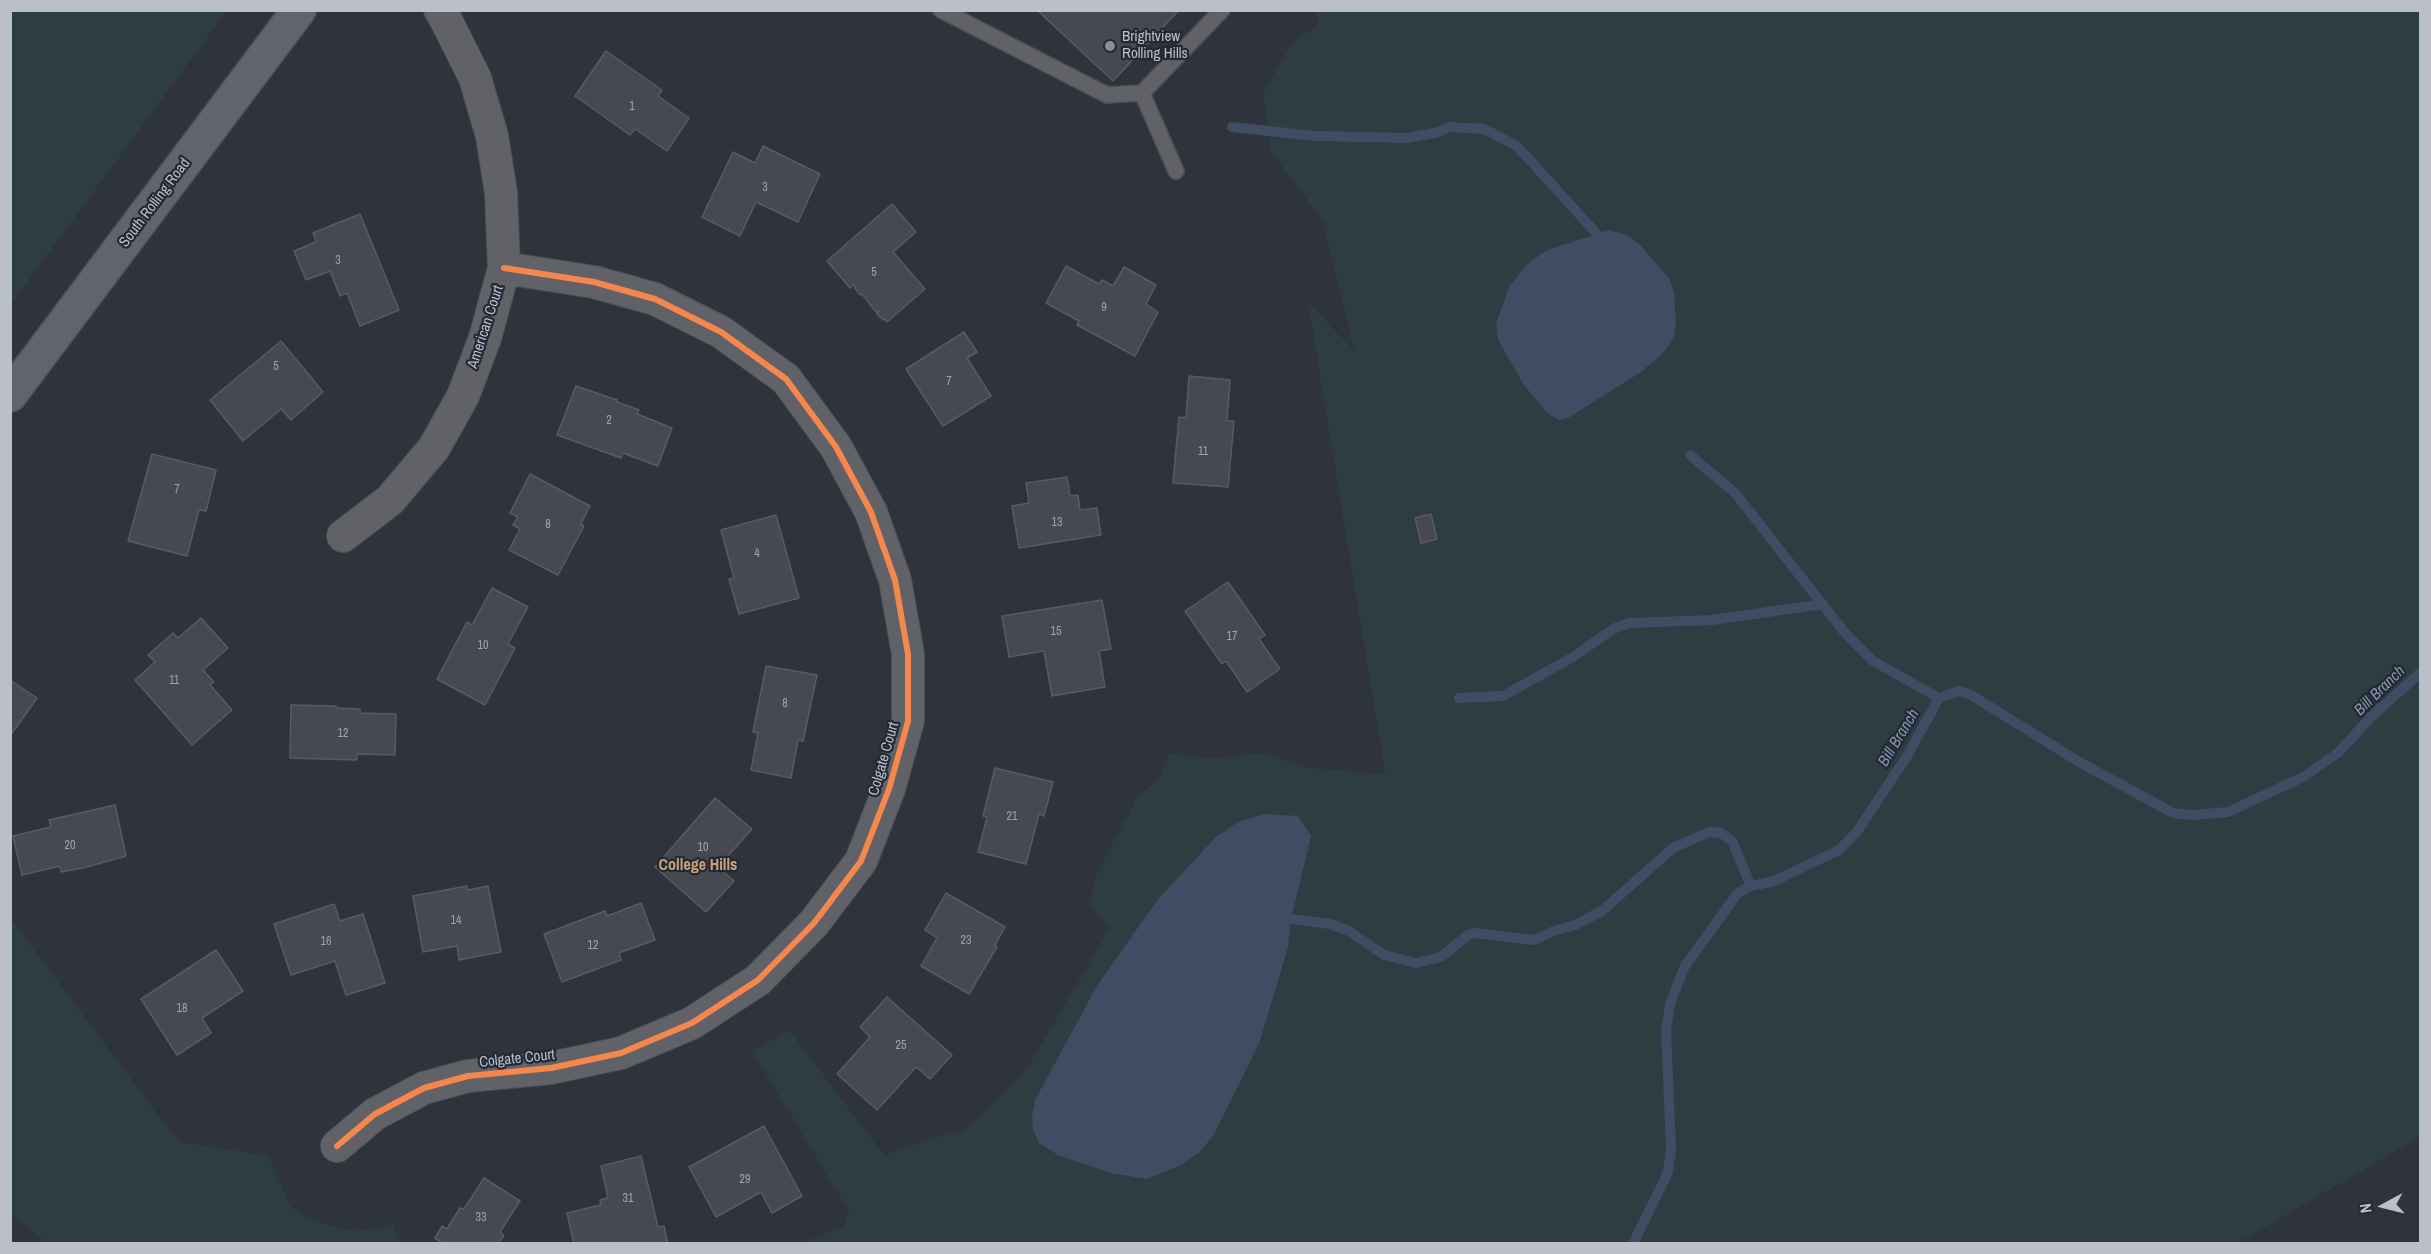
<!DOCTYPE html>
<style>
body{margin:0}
#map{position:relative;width:2431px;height:1254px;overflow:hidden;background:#2f333b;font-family:"Archivo Narrow",sans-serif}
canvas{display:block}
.frame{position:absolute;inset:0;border:12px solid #bbbfca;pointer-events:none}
.north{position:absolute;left:2353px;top:1176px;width:60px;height:60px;-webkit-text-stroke:4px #232935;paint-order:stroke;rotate:263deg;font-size:16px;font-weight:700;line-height:24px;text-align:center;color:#bbbfca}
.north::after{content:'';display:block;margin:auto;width:21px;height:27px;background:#bbbfca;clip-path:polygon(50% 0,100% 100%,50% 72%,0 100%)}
</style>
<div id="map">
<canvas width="2431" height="1254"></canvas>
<div class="frame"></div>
<div class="north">N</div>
</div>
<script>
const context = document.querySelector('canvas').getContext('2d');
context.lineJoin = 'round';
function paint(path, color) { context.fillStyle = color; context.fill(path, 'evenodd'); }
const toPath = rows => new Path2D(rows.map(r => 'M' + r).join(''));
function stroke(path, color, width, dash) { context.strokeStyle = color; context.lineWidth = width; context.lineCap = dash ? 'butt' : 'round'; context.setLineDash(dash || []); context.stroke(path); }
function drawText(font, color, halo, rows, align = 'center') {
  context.font = font + ' "Archivo Narrow",sans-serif'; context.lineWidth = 4.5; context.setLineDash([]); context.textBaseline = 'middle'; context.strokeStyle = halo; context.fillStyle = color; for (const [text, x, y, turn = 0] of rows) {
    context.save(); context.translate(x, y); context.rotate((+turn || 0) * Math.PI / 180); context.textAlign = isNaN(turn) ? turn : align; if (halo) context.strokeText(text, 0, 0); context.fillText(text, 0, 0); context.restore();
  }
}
const green = toPath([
 [10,11,227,11,11,304,10,304],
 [1317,11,2420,11,2420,1137,2238,1243,801,1243,842,1227,849,1212,752,1051,789,1030,885,1156,891,1152,948,1134,960,1135,1026,1070,1109,929,1109,926,1090,907,1094,878,1138,796,1159,779,1168,754,1213,758,1265,753,1302,767,1380,774,1385,772,1308,303,1354,350,1323,221,1271,152,1263,94,1293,41,1317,27],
 [1609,230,1627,235,1641,246,1669,278,1674,292,1676,325,1547,413,1524,385,1498,340,1527,264,1547,250],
 [10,917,167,1127,182,1142,269,1156,290,1206,317,1222,355,1231,393,1226,400,1243,46,1243,11,1213]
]);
const water = toPath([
 [1609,230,1627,235,1641,246,1669,278,1674,292,1676,325,1674,337,1665,351,1641,372,1568,418,1559,420,1547,413,1524,385,1498,340,1496,324,1509,287,1527,264,1547,250],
 [1264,814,1298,816,1311,836,1291,919,1288,947,1260,1041,1214,1134,1200,1152,1181,1165,1147,1179,1111,1173,1058,1155,1039,1143,1033,1130,1032,1116,1035,1100,1098,984,1159,898,1216,837,1238,822]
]);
const stream = toPath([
 [1232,127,1314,136,1407,138,1439,132,1449,127,1484,129,1517,146,1596,233],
 [1690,455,1735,493,1845,633,1873,661,1939,698],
 [1459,698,1503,696,1573,657,1613,629,1629,623,1712,620,1823,604],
 [1291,919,1330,924,1349,931,1384,955,1416,963,1441,957,1468,935,1475,933,1534,940,1554,931,1575,925,1602,911,1673,848,1709,832,1721,833,1732,841,1751,886],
 [1633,1244,1668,1172,1671,1150,1666,1029,1671,1001,1685,966,1738,893,1751,886,1774,881,1839,850,1856,833,1907,756,1939,698,1959,691,1971,695,2081,763,2173,813,2193,815,2228,812,2303,777,2338,753,2371,717,2420,673]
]);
const building = toPath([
 [1037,10,1179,10,1113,81,1037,10],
 [606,51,662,90,658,96,689,118,667,151,635,129,630,135,575,96,606,51],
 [763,146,820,174,798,222,756,202,740,236,702,217,733,152,755,163,763,146],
 [892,204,916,232,893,252,925,289,887,322,885,319,883,320,877,314,879,311,876,312,862,294,860,295,855,288,854,284,850,288,827,261,892,204],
 [360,214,399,310,360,326,347,293,340,296,330,271,306,280,294,251,316,242,313,233,360,214],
 [1066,266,1099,284,1102,280,1113,286,1124,267,1156,285,1146,304,1158,312,1135,356,1077,325,1079,321,1046,303,1066,266],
 [964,332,977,352,967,358,991,396,943,426,906,369,964,332],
 [281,341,323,392,291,420,281,409,243,441,210,400,281,341],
 [1189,376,1230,380,1227,421,1234,421,1228,487,1173,483,1179,417,1186,418,1189,376],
 [576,386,617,400,617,402,639,410,637,414,672,428,658,466,623,453,621,458,557,435,576,386],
 [152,454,216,470,206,511,199,510,187,556,128,541,152,454],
 [530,474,590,506,581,524,584,526,558,575,509,550,520,529,513,525,518,517,510,513,530,474],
 [1067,477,1070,496,1078,495,1080,510,1097,508,1101,535,1019,548,1012,506,1029,503,1026,483,1067,477],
 [1431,514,1437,539,1421,543,1415,518,1431,514],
 [776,515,799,598,739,614,729,579,734,578,721,530,776,515],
 [1228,582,1265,635,1259,639,1280,669,1247,692,1226,661,1222,664,1185,611,1228,582],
 [492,588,528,607,508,644,515,648,485,705,437,679,467,622,472,625,492,588],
 [1102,600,1111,649,1099,651,1105,687,1052,696,1044,651,1009,657,1002,616,1102,600],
 [201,618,228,648,203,670,214,682,210,685,232,710,192,745,135,680,155,662,148,655,173,633,178,638,201,618],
 [766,666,817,675,803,741,798,740,791,778,751,770,758,733,753,732,766,666],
 [10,680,37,698,10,736,10,680],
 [291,705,336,706,336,708,360,709,360,713,396,714,395,755,357,754,357,760,290,758,291,705],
 [995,768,1053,782,1044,816,1039,814,1026,864,978,852,987,817,983,816,995,768],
 [715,798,752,829,718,867,734,881,706,912,655,867,715,798],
 [115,805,126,856,83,868,61,872,60,866,22,875,13,836,51,827,49,820,115,805],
 [467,886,468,890,488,886,501,952,459,960,457,946,423,952,413,896,467,886],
 [946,893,1005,927,995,945,997,947,969,994,921,966,937,938,925,930,946,893],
 [641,903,655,940,619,953,621,960,562,982,544,934,605,911,607,916,641,903],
 [334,904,340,921,363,914,385,983,346,995,335,961,291,975,274,924,334,904],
 [216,950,243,991,202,1018,211,1033,177,1055,141,999,216,950],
 [887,997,952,1055,930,1079,916,1067,877,1110,837,1074,870,1037,860,1027,887,997],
 [764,1126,802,1196,772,1213,761,1192,716,1217,689,1167,764,1126],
 [641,1156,658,1227,664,1226,668,1244,574,1244,567,1213,601,1205,600,1200,608,1198,601,1166,641,1156],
 [484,1178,520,1201,500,1232,504,1235,498,1244,438,1244,440,1241,435,1238,442,1226,447,1229,460,1208,464,1209,484,1178]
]);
const service = toPath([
 [941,10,1107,95,1142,93,1222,10],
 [1142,93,1176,171]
]);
const minor = toPath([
 [343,536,390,500,434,448,463,396,485,338,504,268,501,193,492,136,475,78,445,18,440,10],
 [337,1146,375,1114,424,1088,468,1076,551,1068,621,1053,692,1023,758,980,814,923,861,861,889,789,908,721,908,654,895,580,871,512,836,447,786,379,721,332,655,299,594,282,504,268]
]);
const primary = toPath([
 [10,395,299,10]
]);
const cycleway = toPath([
 [337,1146,375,1114,424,1088,468,1076,551,1068,621,1053,692,1023,758,980,814,923,861,861,889,789,908,721,908,654,895,580,871,512,836,447,786,379,721,332,655,299,594,282,504,268]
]);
const markers = [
 [1110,46,6,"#8a8e98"]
];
const numberNames = [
 ["1",632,107],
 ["3",765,188],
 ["3",338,261],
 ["5",874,273],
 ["9",1104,308],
 ["5",276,367],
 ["7",949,382],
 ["2",609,421],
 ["11",1203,452],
 ["7",177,490],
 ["13",1057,523],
 ["8",548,525],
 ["4",757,554],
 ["15",1056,632],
 ["17",1232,637],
 ["10",483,646],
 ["11",174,681],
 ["8",785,704],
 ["12",343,734],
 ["21",1012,817],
 ["20",70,846],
 ["10",703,848],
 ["14",456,921],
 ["23",966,941],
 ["16",326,942],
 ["12",593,946],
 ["18",182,1009],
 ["25",901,1046],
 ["29",745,1180],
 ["31",628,1199],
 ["33",481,1218]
];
const poiNames = [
 ["Brightview",1122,37],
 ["Rolling Hills",1122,54]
];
const streetNames = [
 ["South Rolling Road",155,203,-53],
 ["American Court",486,327,-72],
 ["Colgate Court",884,759,-74],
 ["Colgate Court",517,1059,-6]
];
const waterNames = [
 ["Bill Branch",2380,691,-44],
 ["Bill Branch",1899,738,-59]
];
const neighbourhoodNames = [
 ["College Hills",698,866]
];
paint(green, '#2d3d41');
paint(water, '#404c63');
stroke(stream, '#404c63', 10);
paint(building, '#464950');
stroke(building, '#585b62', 1.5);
stroke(service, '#4b4e53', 18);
stroke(minor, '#4b4e53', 34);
stroke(primary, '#4d5057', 36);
stroke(service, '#606268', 15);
stroke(minor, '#606268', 32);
stroke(primary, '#61646b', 33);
stroke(cycleway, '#f5874c', 6);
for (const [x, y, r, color] of markers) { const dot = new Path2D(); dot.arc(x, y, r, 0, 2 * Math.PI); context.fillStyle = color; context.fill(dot); stroke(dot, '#232935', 2); }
drawText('12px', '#9ea2ac', null, numberNames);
drawText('15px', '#bbbfca', '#232935', poiNames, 'left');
drawText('15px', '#bbbfca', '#232935', streetNames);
drawText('italic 16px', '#8694ae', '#232935', waterNames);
drawText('bold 16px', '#cba275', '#232935', neighbourhoodNames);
</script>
